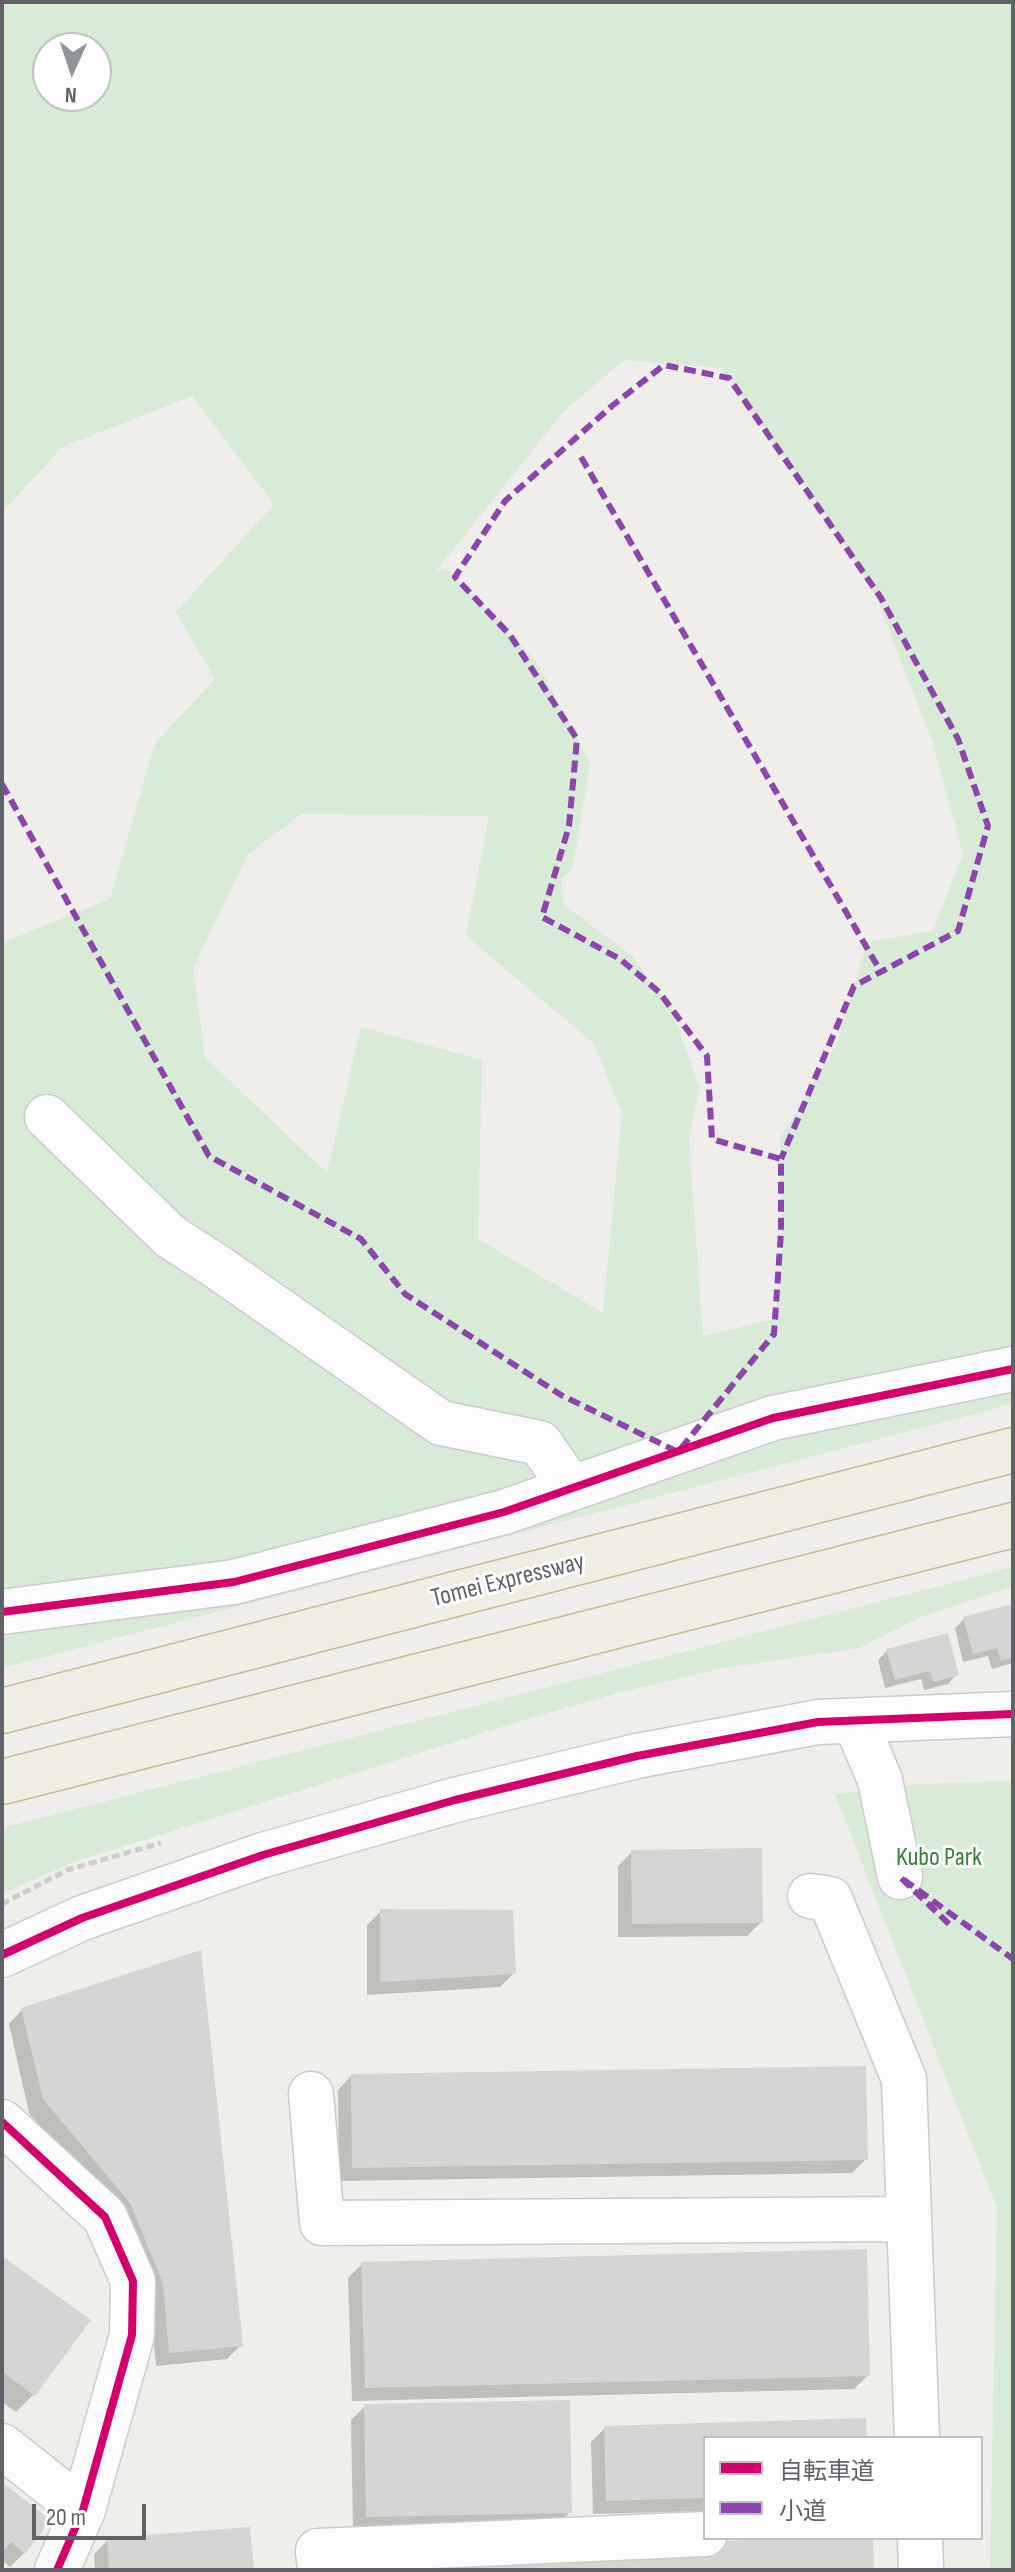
<!DOCTYPE html>
<meta charset="utf-8">
<style>
body{margin:0}
#map{position:relative;width:1015px;height:2572px;overflow:hidden;background:#efeeea;font-family:"Sofia Sans Condensed","Noto Sans JP",sans-serif}
canvas{display:block}
.frame{position:absolute;inset:0;border:4px solid #5f6368;pointer-events:none}
.legend{position:absolute;left:703px;top:2436px;width:280px;height:104px;box-sizing:border-box;background:#fff;border:2px solid #bfc1c3;margin:0;padding:10px 14px;list-style:none;font-size:24px;color:#5f6368}
.legend li{display:flex;align-items:center;gap:16px;height:40px}
.legend b{width:40px;border:2px solid #bfc1c3}
.north{position:absolute;left:32px;top:32px;width:80px;height:80px;box-sizing:border-box;background:#fff;border:2px solid #bfc1c3;border-radius:50%;rotate:183deg;font-size:22px;font-weight:700;line-height:32px;text-align:center;color:#5f6368}
.north::after{content:'';display:block;margin:auto;width:28px;height:36px;background:#919496;clip-path:polygon(50% 0,100% 100%,50% 72%,0 100%)}
.scale{position:absolute;left:32px;top:2504px;width:114px;height:36px;box-sizing:border-box;border:4px solid #5f6368;border-top:0;padding-left:10px;font-size:24px;line-height:28px;white-space:nowrap;color:#5f6368;-webkit-text-stroke:6px #fff;paint-order:stroke}
</style>
<div id="map">
<canvas width="1015" height="2572"></canvas>
<div class="frame"></div>
<ul class="legend">
<li><b style="height:10px;background:#d6006c"></b>自転車道</li>
<li><b style="height:10px;background:#8e44ad"></b>小道</li>
</ul>
<div class="north">N</div>
<div class="scale">20 m</div>
</div>
<script>
const context = document.querySelector('canvas').getContext('2d');
context.lineJoin = 'round';
function paint(path, color) { context.fillStyle = color; context.fill(path, 'evenodd'); }
const toPath = rows => new Path2D(rows.map(r => 'M' + r).join(''));
function stroke(path, color, width, dash) { context.strokeStyle = color; context.lineWidth = width; context.lineCap = dash ? 'butt' : 'round'; context.setLineDash(dash || []); context.stroke(path); }
function drawText(font, color, halo, rows, align = 'center') {
  context.font = font + ' "Sofia Sans Condensed",sans-serif'; context.lineWidth = 6; context.setLineDash([]); context.textBaseline = 'middle'; context.strokeStyle = halo; context.fillStyle = color; for (const [text, x, y, turn = 0] of rows) {
    context.save(); context.translate(x, y); context.rotate((+turn || 0) * Math.PI / 180); context.textAlign = isNaN(turn) ? turn : align; if (halo) context.strokeText(text, 0, 0); context.fillText(text, 0, 0); context.restore();
  }
}
const green = toPath([
 [2,2,1013,2,1013,1352,193,1587,2,1612,2,943,110,899,155,743,215,679,176,612,274,504,192,396,62,447,2,513],
 [48,48,96,48,96,96,48,96],
 [624,360,721,368,823,512,876,596,933,744,963,854,933,931,867,942,837,1043,780,1139,782,1266,774,1319,703,1336,689,1140,699,1087,674,1013,659,992,631,955,564,905,561,880,573,867,590,763,536,661,446,568,436,571,564,411],
 [301,814,489,816,466,936,594,1044,622,1114,603,1313,478,1239,482,1060,361,1027,327,1173,205,1057,193,968,248,854],
 [1013,1372,1013,1404,2,1668,2,1628],
 [1013,1567,1013,1586,918,1618,859,1648,719,1669,618,1693,527,1719,71,1863,2,1894,2,1828],
 [1013,1781,1013,2570,990,2570,997,2208,835,1794,917,1784]
]);
const shadow = toPath([
 [1013,1606,1013,1663,992,1669,988,1656,963,1662,955,1628,964,1619],
 [887,1651,957,1674,948,1684,924,1690,921,1679,885,1688,878,1660],
 [632,1852,761,1922,747,1936,618,1937,618,1866],
 [381,1911,514,1973,500,1987,367,1995,367,1925],
 [22,2010,241,2345,227,2359,156,2366,150,2297,117,2217,29,2113,9,2024],
 [351,2076,866,2159,852,2173,339,2181,338,2090],
 [2,2258,33,2395,16,2412,2,2402],
 [362,2264,868,2375,854,2389,352,2401,348,2278],
 [365,2406,570,2512,556,2526,353,2530,351,2420],
 [605,2428,865,2438,705,2438,705,2511,593,2514,591,2442],
 [2,2485,48,2520,24,2553,10,2567,2,2560],
 [108,2540,252,2570,95,2570,94,2554]
]);
const building = toPath([
 [1013,1604,1013,1658,1001,1661,997,1648,973,1654,963,1617],
 [948,1633,959,1675,933,1682,930,1671,895,1680,886,1649],
 [762,1848,763,1923,632,1924,631,1850],
 [380,1909,513,1910,516,1974,380,1982],
 [201,1950,243,2346,169,2353,163,2283,130,2203,43,2099,21,2008],
 [866,2066,868,2160,352,2168,351,2074],
 [867,2249,870,2376,365,2388,361,2262],
 [2,2256,91,2320,35,2396,2,2372],
 [570,2400,572,2513,366,2517,364,2404],
 [866,2418,867,2438,705,2438,705,2498,606,2501,604,2426],
 [2,2482,51,2520,25,2554,11,2542,2,2553],
 [250,2527,254,2570,109,2570,107,2538],
 [803,2538,873,2538,874,2570,371,2570,371,2554]
]);
const path = toPath([
 [2,1904,67,1870,161,1843]
]);
const minor = toPath([
 [47,1117,171,1237,216,1266,441,1423,540,1443,571,1488],
 [2,1612,234,1582,504,1512,773,1418,1013,1369],
 [855,1721,880,1780,900,1877],
 [810,1896,830,1899,904,2079,917,2438],
 [2,1955,82,1918,263,1855,455,1800,637,1756,818,1722,1013,1714],
 [311,2094,322,2223,909,2219],
 [2,2122,105,2217,133,2281,132,2335,83,2510,57,2570],
 [2,2446,83,2510],
 [920,2538,921,2570],
 [320,2570,318,2551,705,2534]
]);
const highway = toPath([
 [2,1711,1013,1450],
 [2,1782,1013,1525]
]);
const quiet = toPath([
 [581,457,881,972],
 [2,784,209,1156,361,1239,405,1294,561,1395,678,1452,774,1334,781,1232,781,1159,712,1139,707,1056,659,992,620,959,542,917,569,826,577,739,510,635,455,577,505,501,613,405,664,365,729,378,881,598,958,739,988,826,958,931,854,986,781,1159],
 [949,1924,900,1877,1013,1959]
]);
const cycleway = toPath([
 [2,1612,234,1582,504,1512,773,1418,1013,1369],
 [2,1955,82,1918,263,1855,455,1800,637,1756,818,1722,1013,1714],
 [2,2122,105,2217,133,2281,132,2335,83,2510,57,2570]
]);
const streetNames = [
 ["Tomei Expressway",508,1581,-14]
];
const parkNames = [
 ["Kubo Park",939,1858]
];
paint(green, '#d8ebd6');
paint(shadow, '#0003');
paint(building, '#d6d5d3');
stroke(minor, '#cbcccc', 47);
stroke(highway, '#c8b996', 47);
stroke(path, '#cacfcc', 5, [8, 4]);
stroke(minor, '#fdfcfc', 44);
stroke(highway, '#f0ede3', 44);
stroke(quiet, '#8e44ad', 6, [12, 6]);
stroke(cycleway, '#d6006c', 8);
drawText('26px', '#5f6368', '#fff', streetNames);
drawText('26px', '#348238', '#fff', parkNames);
</script>
